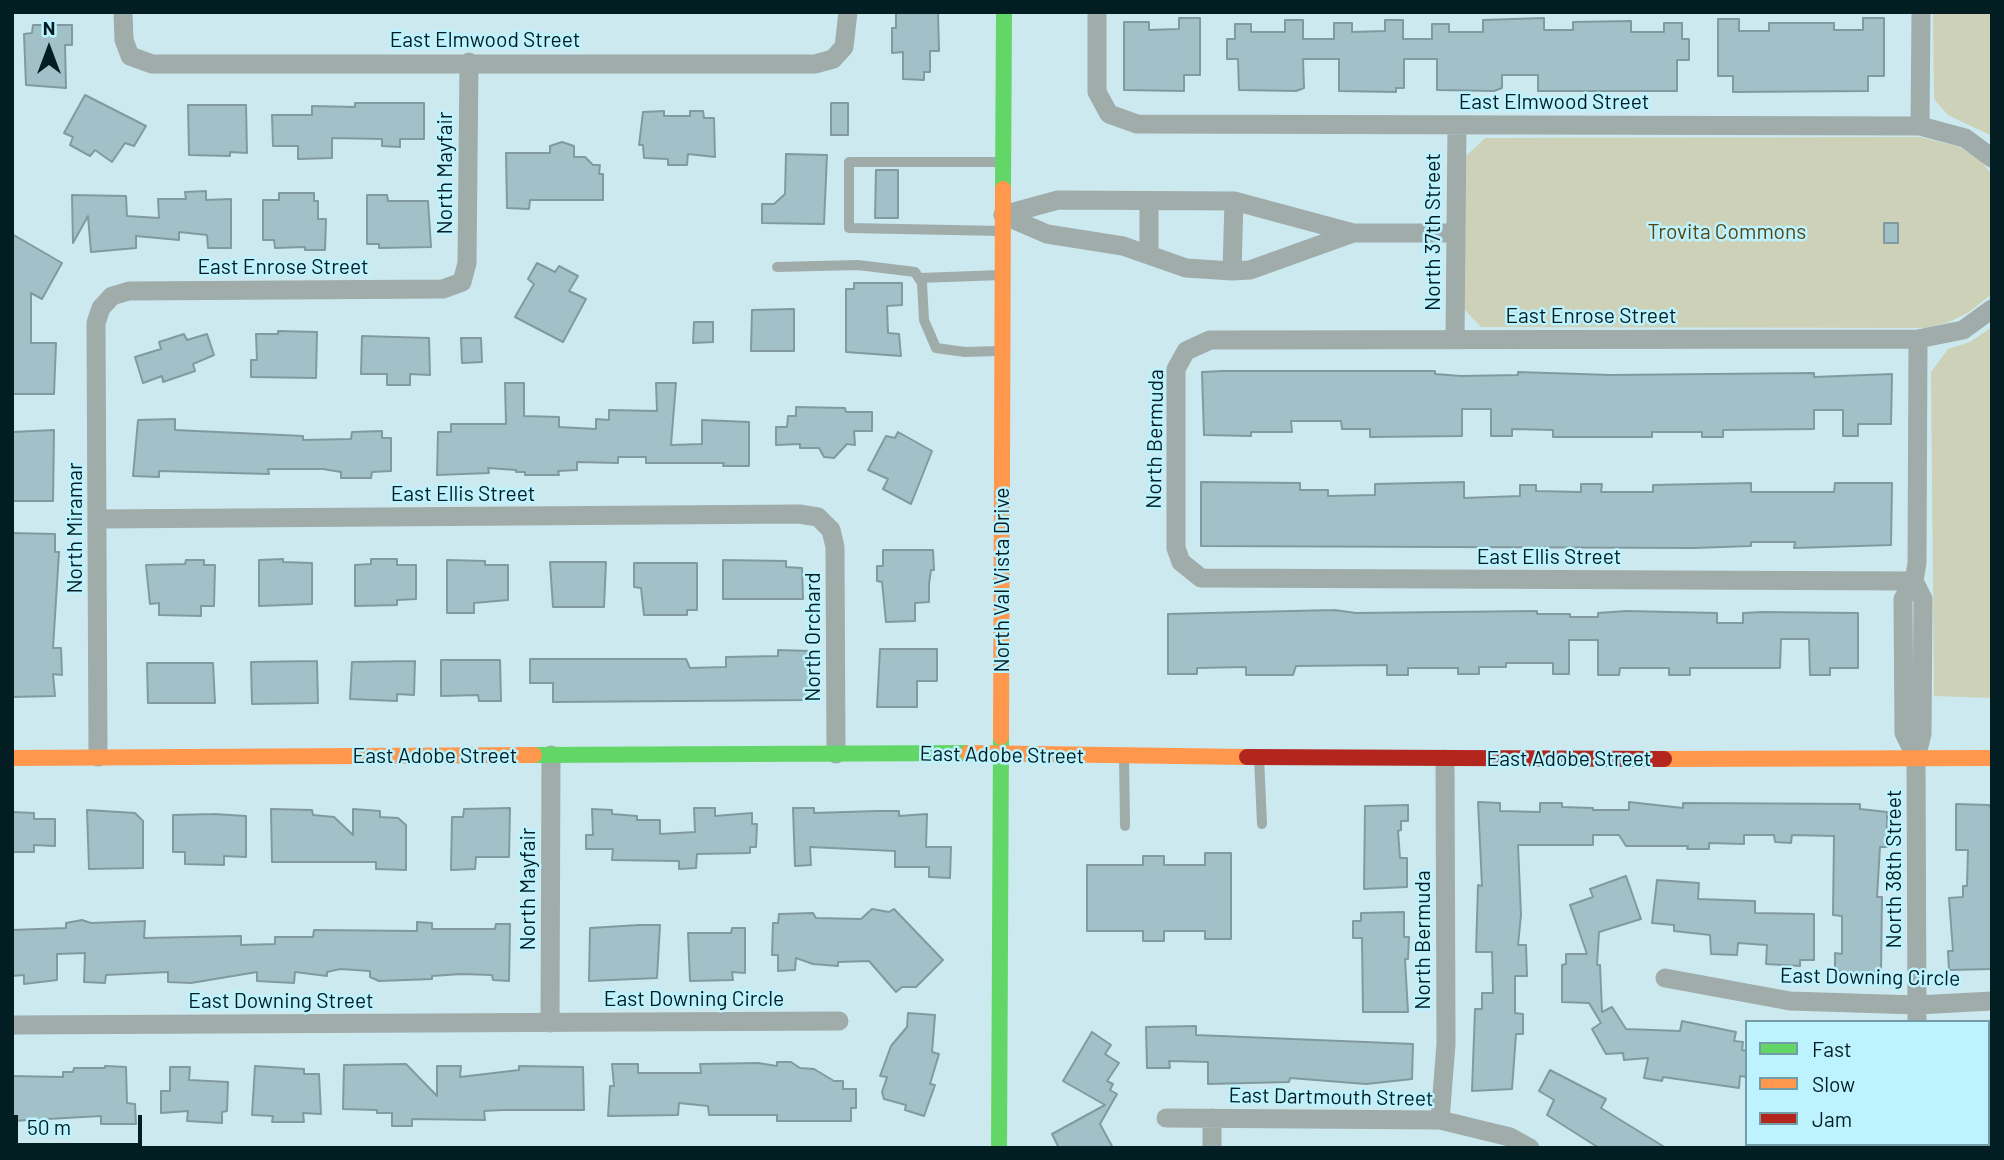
<!DOCTYPE html>
<style>
body{margin:0}
#map{position:relative;width:2004px;height:1160px;overflow:hidden;background:#cce9f0;font-family:Barlow,sans-serif}
canvas{display:block}
.frame{position:absolute;inset:0;border:14px solid #021e23;pointer-events:none}
.legend{position:absolute;left:1745px;top:1020px;width:245px;height:126px;box-sizing:border-box;background:#bdf2ff;border:2px solid #729da7;margin:0;padding:9px 12px;list-style:none;font-size:21px;color:#021e23}
.legend li{display:flex;align-items:center;gap:14px;height:35px}
.legend b{width:35px;border:2px solid #729da7}
.north{position:absolute;left:14px;top:14px;width:70px;height:70px;-webkit-text-stroke:5px #bdf2ff;paint-order:stroke;rotate:0deg;font-size:19px;font-weight:700;line-height:28px;text-align:center;color:#021e23}
.north::after{content:'';display:block;margin:auto;width:24px;height:32px;background:#021e23;clip-path:polygon(50% 0,100% 100%,50% 72%,0 100%)}
.scale{position:absolute;left:14px;top:1115px;width:128px;height:32px;box-sizing:border-box;border:4px solid #021e23;border-top:0;padding-left:9px;font-size:21px;line-height:24px;white-space:nowrap;color:#021e23;-webkit-text-stroke:5px #bdf2ff;paint-order:stroke}
</style>
<div id="map">
<canvas width="2004" height="1160"></canvas>
<div class="frame"></div>
<ul class="legend">
<li><b style="height:9px;background:#63d668"></b>Fast</li>
<li><b style="height:9px;background:#ff974d"></b>Slow</li>
<li><b style="height:9px;background:#b3261e"></b>Jam</li>
</ul>
<div class="north">N</div>
<div class="scale">50 m</div>
</div>
<script>
const context = document.querySelector('canvas').getContext('2d');
context.lineJoin = 'round';
function paint(path, color) { context.fillStyle = color; context.fill(path, 'evenodd'); }
const toPath = rows => new Path2D(rows.map(r => 'M' + r).join(''));
function stroke(path, color, width, dash) { context.strokeStyle = color; context.lineWidth = width; context.lineCap = dash ? 'butt' : 'round'; context.setLineDash(dash || []); context.stroke(path); }
function drawText(font, color, halo, rows, align = 'center') {
  context.font = font + ' Barlow,sans-serif'; context.lineWidth = 5; context.setLineDash([]); context.textBaseline = 'middle'; context.strokeStyle = halo; context.fillStyle = color; for (const [text, x, y, turn = 0] of rows) {
    context.save(); context.translate(x, y); context.rotate((+turn || 0) * Math.PI / 180); context.textAlign = isNaN(turn) ? turn : align; if (halo) context.strokeText(text, 0, 0); context.fillText(text, 0, 0); context.restore();
  }
}
const green = toPath([
 [1933,12,1992,12,1992,136,1948,115,1934,99],
 [1921,137,1960,147,1982,162,1992,175,1992,294,1969,312,1947,323,1925,328,1481,327,1464,309,1463,159,1485,138],
 [1992,327,1992,698,1934,696,1931,372,1948,349,1970,342]
]);
const building = toPath([
 [896,12,938,12,939,51,930,51,930,72,924,72,924,80,903,79,903,52,892,53,892,28,896,28,896,12],
 [1179,18,1200,18,1200,75,1184,75,1184,91,1124,90,1124,22,1149,22,1149,30,1179,29,1179,18],
 [1544,18,1544,30,1573,30,1573,22,1631,21,1631,32,1664,32,1664,23,1682,23,1682,39,1689,39,1689,60,1677,60,1677,91,1538,91,1538,75,1502,75,1502,88,1494,91,1437,90,1437,59,1404,59,1404,88,1396,88,1396,92,1339,91,1339,59,1303,59,1304,88,1296,91,1239,90,1238,59,1227,59,1227,39,1235,39,1235,24,1251,24,1251,32,1285,32,1285,20,1303,20,1303,39,1334,39,1334,23,1352,23,1352,32,1385,31,1385,20,1403,20,1403,39,1432,39,1432,24,1449,24,1449,32,1483,32,1483,20,1544,18],
 [1863,18,1884,18,1884,76,1868,76,1868,91,1733,92,1733,76,1718,76,1718,19,1739,19,1739,31,1769,31,1769,23,1834,23,1834,30,1863,30,1863,18],
 [33,25,72,25,72,45,65,45,66,88,26,85,24,34,32,33,33,25],
 [85,95,146,126,134,146,125,143,112,162,95,150,90,156,70,145,73,137,64,133,85,95],
 [355,103,424,103,424,139,400,139,400,147,382,146,382,139,332,138,332,158,298,159,298,146,273,146,272,115,312,115,312,106,355,107,355,103],
 [831,103,848,103,848,135,831,135,831,103],
 [188,105,246,105,247,153,230,152,230,156,189,155,188,105],
 [664,111,664,116,690,116,690,111,703,111,704,118,714,118,715,157,688,154,687,165,668,165,668,159,644,158,643,145,639,145,643,112,664,111],
 [562,142,574,146,574,157,585,157,593,165,600,165,599,174,603,174,603,200,530,200,529,209,507,208,506,153,550,153,550,146,562,142],
 [786,154,827,155,824,224,762,223,762,204,774,204,785,194,786,154],
 [876,170,898,170,898,218,875,218,876,170],
 [206,191,206,200,231,199,231,248,208,248,207,235,179,232,179,240,136,236,136,248,91,252,88,216,73,243,72,195,126,196,127,216,159,218,158,199,186,199,185,192,206,191],
 [279,193,314,193,314,201,318,201,318,219,326,219,325,250,305,250,305,247,275,248,274,240,263,240,263,200,279,200,279,193],
 [367,195,387,195,388,201,428,201,431,247,379,248,379,244,367,244,367,195],
 [1884,223,1898,223,1898,243,1884,243,1884,223],
 [12,234,62,263,42,299,31,293,31,343,56,343,54,394,12,394,12,234],
 [537,263,555,272,559,266,578,276,569,291,586,299,563,342,515,317,534,284,528,279,537,263],
 [854,283,902,283,902,305,887,306,888,333,899,334,901,356,846,352,846,289,854,289,854,283],
 [794,309,794,351,751,351,752,310,794,309],
 [694,322,713,322,713,342,693,343,694,322],
 [278,331,317,332,316,378,251,377,251,360,257,360,256,334,278,334,278,331],
 [184,334,187,340,207,334,214,355,193,364,195,371,163,382,162,376,143,383,135,357,161,349,159,342,184,334],
 [362,336,429,338,430,375,410,374,410,385,387,385,387,374,361,374,362,336],
 [461,338,481,338,482,362,462,363,461,338],
 [1223,371,1435,371,1435,374,1461,376,1518,375,1518,372,1610,375,1814,373,1814,377,1892,374,1891,424,1858,424,1858,436,1843,436,1843,410,1814,410,1814,429,1723,430,1723,437,1702,437,1702,432,1652,432,1652,437,1553,437,1553,430,1512,429,1512,436,1491,436,1491,409,1462,409,1462,436,1370,437,1370,429,1342,429,1341,421,1291,421,1292,432,1251,432,1251,436,1204,435,1202,372,1223,371],
 [505,383,524,383,524,416,559,417,559,427,596,429,596,419,609,420,609,410,657,411,656,383,676,383,671,445,702,444,702,420,749,422,749,466,723,466,724,463,646,463,646,457,618,457,618,463,577,462,577,470,558,471,559,475,525,475,525,472,516,472,516,470,488,468,489,473,437,475,438,432,451,432,451,424,506,424,505,383],
 [796,407,845,408,846,412,872,412,872,431,854,431,855,445,847,444,834,458,824,457,819,448,800,448,800,444,776,445,776,427,787,427,788,416,796,416,796,407],
 [175,419,175,430,303,436,303,440,351,439,352,432,382,431,382,438,391,438,391,471,372,472,371,478,341,478,341,472,323,469,268,469,269,474,159,471,159,477,133,476,138,420,175,419],
 [54,430,53,501,13,501,12,432,54,430],
 [898,432,932,451,911,504,883,489,888,479,868,470,886,436,895,438,898,432],
 [1201,482,1300,483,1300,490,1328,490,1328,496,1375,495,1375,484,1464,482,1464,498,1520,496,1520,485,1536,485,1536,491,1581,492,1581,484,1602,484,1601,492,1653,492,1653,485,1751,483,1751,492,1834,492,1835,483,1892,483,1891,545,1794,548,1795,542,1751,542,1751,546,1694,548,1201,546,1201,482],
 [12,533,55,534,55,552,59,552,53,648,61,648,62,675,53,674,55,696,12,697,12,533],
 [883,550,933,550,934,570,931,570,929,584,929,602,915,603,915,621,886,622,882,582,877,581,877,566,883,566,883,550],
 [283,559,283,562,312,563,312,604,259,606,259,560,283,559],
 [371,559,397,559,397,565,416,565,416,599,397,600,397,605,355,606,355,565,371,564,371,559],
 [186,560,204,560,204,565,215,565,214,606,201,606,201,616,159,615,159,603,150,604,146,565,185,564,186,560],
 [447,560,485,561,485,565,508,565,508,600,474,603,474,613,447,613,447,560],
 [723,560,786,561,786,567,802,568,803,599,723,599,723,560],
 [550,562,606,562,604,607,553,607,550,562],
 [634,563,697,563,697,610,687,610,687,615,644,615,641,588,634,587,634,563],
 [1334,610,1356,613,1537,611,1537,614,1570,614,1570,617,1598,617,1598,613,1626,611,1717,613,1717,623,1743,623,1743,613,1763,612,1858,613,1858,668,1830,668,1830,675,1810,675,1809,639,1781,639,1780,668,1690,668,1690,675,1669,675,1669,668,1620,668,1619,675,1598,675,1598,640,1569,640,1569,674,1553,674,1553,663,1506,663,1506,667,1479,667,1479,674,1458,674,1458,668,1408,668,1408,675,1387,675,1387,665,1296,666,1293,675,1246,675,1246,667,1197,668,1197,674,1168,674,1168,614,1334,610],
 [880,649,937,649,937,681,917,681,917,707,877,707,880,649],
 [778,650,810,651,810,700,553,702,553,683,530,683,530,659,686,659,690,668,726,667,726,657,778,656,778,650],
 [441,660,500,660,501,701,479,701,478,695,441,696,441,660],
 [317,661,318,703,252,704,251,662,317,661],
 [415,661,414,695,397,694,397,701,350,699,352,662,415,661],
 [147,663,213,663,215,703,148,703,147,663],
 [1478,802,1500,803,1500,811,1540,812,1540,803,1562,803,1562,807,1593,808,1593,810,1629,810,1629,802,1683,808,1683,803,1860,804,1860,809,1887,812,1887,847,1880,847,1877,897,1882,897,1881,974,1835,971,1835,953,1842,954,1842,916,1833,915,1834,836,1792,835,1791,843,1775,842,1774,835,1744,835,1744,844,1709,843,1709,849,1687,849,1688,846,1626,846,1619,835,1593,835,1593,845,1518,845,1521,915,1518,945,1526,945,1527,976,1515,976,1515,1013,1523,1014,1523,1034,1516,1034,1512,1089,1472,1091,1475,1009,1482,1009,1482,993,1493,993,1492,952,1476,952,1478,885,1482,886,1478,802],
 [1956,804,1989,805,1992,810,1992,969,1949,970,1948,951,1953,951,1949,898,1963,897,1963,886,1967,886,1968,850,1956,850,1956,804],
 [1408,805,1408,821,1401,821,1401,830,1398,831,1400,858,1407,858,1407,887,1364,889,1365,806,1408,805],
 [510,808,509,857,476,857,475,869,451,870,452,817,463,817,464,809,510,808],
 [694,808,715,808,715,816,752,813,752,824,757,824,756,847,750,847,750,853,697,854,696,868,679,869,679,861,612,860,613,849,586,849,586,835,593,835,592,809,612,810,612,814,637,816,637,820,660,820,660,834,695,832,694,808],
 [793,808,814,808,814,813,877,811,899,811,899,816,927,814,926,847,951,847,950,878,929,877,929,867,895,867,895,851,810,847,811,865,795,866,793,808],
 [271,809,312,810,313,815,334,817,353,835,353,809,380,811,380,817,398,818,406,825,406,870,376,869,376,862,272,862,271,809],
 [87,810,135,813,143,821,143,868,89,869,87,810],
 [12,812,34,813,34,819,55,819,55,846,34,845,34,852,12,852,12,812],
 [214,814,246,816,246,857,224,856,224,865,185,864,185,852,173,852,173,815,214,814],
 [1205,853,1231,853,1231,939,1205,939,1205,931,1164,931,1164,941,1143,941,1143,931,1087,931,1087,865,1143,865,1143,856,1164,856,1164,865,1205,865,1205,853],
 [1626,876,1641,919,1599,932,1597,965,1600,965,1602,1012,1612,1007,1626,1029,1680,1031,1682,1021,1736,1032,1734,1041,1743,1042,1742,1050,1747,1051,1747,1077,1740,1076,1739,1088,1663,1077,1662,1081,1644,1078,1648,1058,1624,1060,1623,1053,1606,1054,1592,1029,1601,1023,1589,1003,1562,1002,1562,965,1566,964,1566,954,1587,954,1570,905,1593,897,1590,889,1626,876],
 [1657,880,1699,883,1698,899,1755,901,1755,913,1814,914,1814,960,1800,960,1800,966,1766,964,1767,945,1738,943,1737,955,1711,954,1710,935,1674,931,1674,925,1652,923,1657,880],
 [872,909,889,912,894,909,943,960,916,987,902,987,896,992,869,961,838,962,838,966,813,964,796,958,795,970,778,971,778,955,772,955,773,923,778,923,779,914,813,913,816,918,861,919,872,909],
 [1404,912,1404,937,1409,937,1408,959,1405,959,1408,1012,1363,1012,1362,938,1353,938,1353,921,1361,921,1361,913,1404,912],
 [82,920,91,923,145,921,144,938,241,936,241,945,275,944,275,937,313,937,314,930,417,931,417,922,432,923,432,929,495,929,496,924,510,924,509,981,493,980,492,975,461,974,432,976,432,979,379,981,370,977,370,971,340,969,327,972,327,976,295,972,294,983,257,981,257,972,191,983,168,982,168,972,106,975,105,983,84,982,85,953,57,954,57,980,24,984,24,975,12,976,12,930,66,928,66,923,82,920],
 [639,925,660,925,657,978,589,981,590,928,639,925],
 [732,928,745,928,745,973,732,972,733,980,690,981,688,933,731,933,732,928],
 [908,1013,935,1015,932,1052,939,1054,930,1084,935,1085,924,1116,905,1110,906,1105,884,1099,882,1092,887,1077,880,1076,891,1046,907,1027,908,1013],
 [1196,1026,1196,1035,1413,1044,1412,1079,1366,1084,1290,1078,1289,1082,1208,1084,1208,1062,1169,1061,1170,1068,1147,1068,1146,1027,1196,1026],
 [1092,1032,1111,1045,1105,1054,1119,1063,1107,1081,1113,1084,1110,1090,1117,1094,1100,1124,1113,1148,1059,1148,1052,1134,1105,1105,1063,1081,1092,1032],
 [777,1062,791,1062,800,1068,814,1069,834,1081,843,1081,843,1089,856,1089,856,1108,851,1108,851,1121,777,1121,777,1115,709,1115,708,1106,679,1103,678,1115,608,1116,610,1086,614,1086,612,1064,638,1064,638,1073,701,1073,700,1064,758,1063,777,1066,777,1062],
 [406,1064,437,1096,437,1066,461,1066,460,1077,519,1070,519,1066,583,1067,584,1110,502,1110,484,1111,485,1120,412,1119,412,1126,392,1126,392,1113,377,1113,377,1110,343,1109,344,1065,406,1064],
 [105,1066,126,1067,127,1103,135,1104,136,1124,101,1124,101,1116,12,1121,12,1076,63,1077,63,1072,73,1072,74,1068,105,1068,105,1066],
 [255,1066,304,1069,304,1074,319,1074,321,1114,303,1113,304,1122,272,1122,273,1116,252,1115,255,1066],
 [170,1067,190,1067,189,1080,228,1082,227,1111,222,1112,222,1123,187,1121,188,1111,161,1113,161,1091,170,1091,170,1067],
 [1550,1070,1606,1099,1601,1108,1666,1148,1599,1148,1547,1115,1554,1100,1539,1091,1550,1070]
]);
const lane = toPath([
 [1002,231,849,228,849,162,1003,162],
 [777,267,858,265,915,272,922,283,924,320,936,348,965,352,999,351],
 [919,278,1002,275],
 [1124,757,1125,826],
 [1259,757,1262,824]
]);
const street = toPath([
 [123,12,124,40,130,56,152,64,815,64,833,59,844,47,848,12],
 [1097,12,1097,92,1109,114,1137,124,1920,126,1965,138,1992,158],
 [1920,126,1921,12],
 [1003,215,1058,200,1234,201,1353,233,1456,233],
 [1003,215,1047,234,1123,246,1186,268,1232,271,1250,270,1353,233],
 [1149,254,1149,201],
 [1232,271,1234,201],
 [1455,339,1457,125],
 [98,519,799,514,818,517,831,530,835,547,836,754],
 [1914,581,1201,578,1181,562,1176,548,1176,369,1186,351,1210,340,1918,339,1963,330,1992,309],
 [1914,581,1923,599,1922,734,1916,758,1917,1022],
 [98,757,96,323,101,308,112,296,129,291,443,289,462,282,467,263,469,62],
 [1916,758,1904,733,1903,599,1914,581,1917,563,1918,339],
 [1665,978,1790,1001,1917,1005,1992,1001],
 [550,1023,551,755],
 [12,1025,839,1021],
 [1166,1118,1440,1120,1510,1137,1530,1148],
 [1212,1118,1212,1148],
 [1440,1120,1446,1044,1445,759],
 [1918,1144,1918,1148]
]);
const fast = toPath([
 [1003,189,1004,12],
 [534,755,968,753],
 [999,1148,1001,737]
]);
const slow = toPath([
 [1001,737,1003,189],
 [968,753,1247,757],
 [12,758,534,755],
 [1664,759,1992,758]
]);
const jam = toPath([
 [1247,757,1664,759]
]);
const streetNames = [
 ["East Elmwood Street",485,40],
 ["East Elmwood Street",1554,102],
 ["North Mayfair",445,173,-90],
 ["North 37th Street",1433,232,-90],
 ["East Enrose Street",283,267],
 ["East Enrose Street",1591,316],
 ["North Bermuda",1155,439,-89],
 ["East Ellis Street",463,494],
 ["North Miramar",75,528,-90],
 ["East Ellis Street",1549,557],
 ["North Val Vista Drive",1002,580,-90],
 ["North Orchard",813,637,-90],
 ["East Adobe Street",1002,755,1],
 ["East Adobe Street",435,756],
 ["East Adobe Street",1569,759],
 ["North 38th Street",1894,869,-90],
 ["North Mayfair",528,889,-90],
 ["North Bermuda",1423,940,-90],
 ["East Downing Circle",1870,977,1],
 ["East Downing Circle",694,999],
 ["East Downing Street",281,1001],
 ["East Dartmouth Street",1331,1097,1]
];
const parkNames = [
 ["Trovita Commons",1727,232]
];
paint(green, '#cdd1b8');
paint(building, '#a2c0c7');
stroke(building, '#809aa0', 2);
stroke(lane, '#9facaa', 10);
stroke(street, '#9facaa', 19);
stroke(fast, '#63d668', 16);
stroke(slow, '#ff974d', 16);
stroke(jam, '#b3261e', 16);
drawText('21px', '#021e23', '#bdf2ff', streetNames);
drawText('21px', '#554710', '#bdf2ff', parkNames);
</script>
